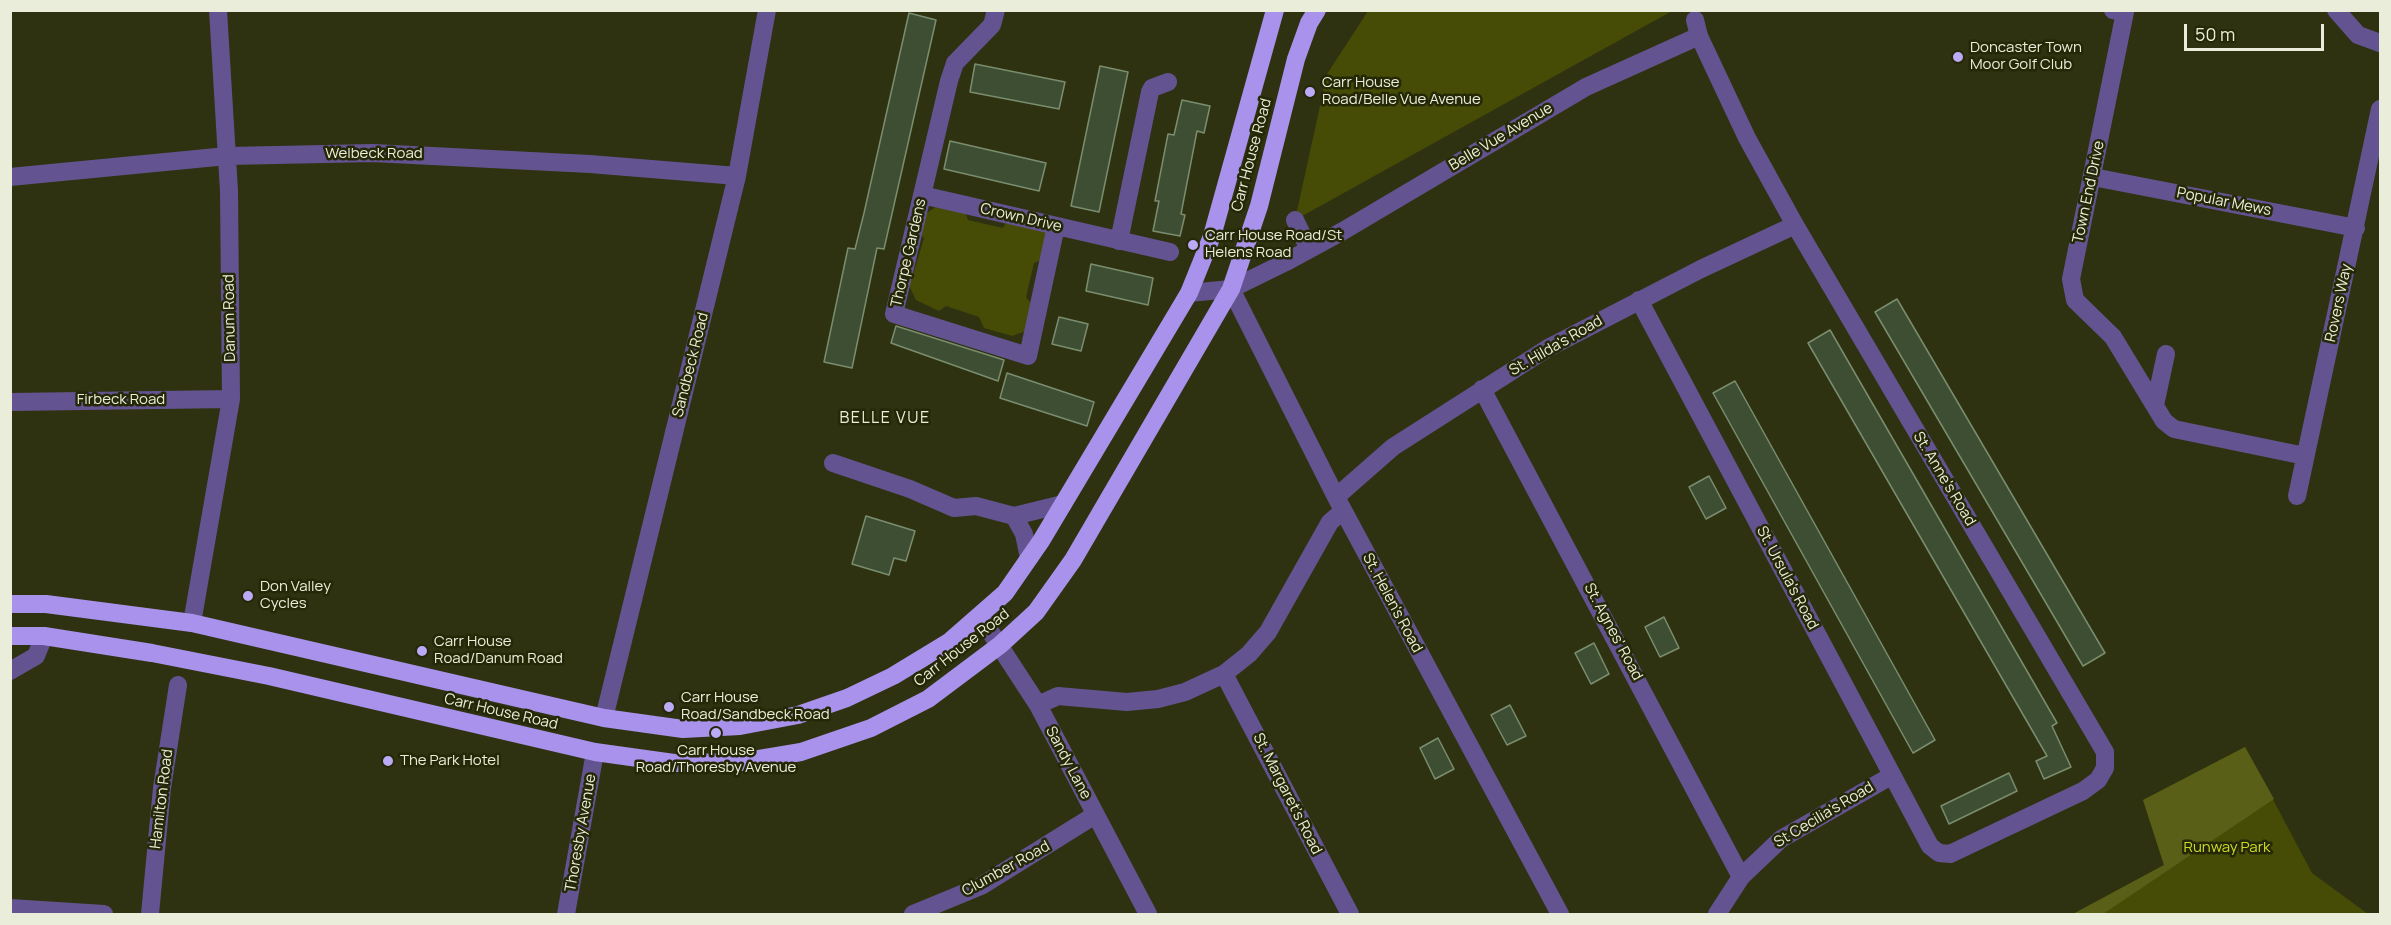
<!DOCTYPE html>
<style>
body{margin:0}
#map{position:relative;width:2391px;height:925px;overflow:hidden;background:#2f3211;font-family:Manrope,sans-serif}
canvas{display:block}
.frame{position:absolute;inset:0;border:12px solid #eaedd9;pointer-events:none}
.scale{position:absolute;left:2184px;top:24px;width:140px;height:27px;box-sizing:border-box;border:3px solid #eaedd9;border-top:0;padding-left:8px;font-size:18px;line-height:21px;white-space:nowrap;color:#eaedd9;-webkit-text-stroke:4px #252806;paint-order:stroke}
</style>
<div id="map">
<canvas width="2391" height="925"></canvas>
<div class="frame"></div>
<div class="scale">50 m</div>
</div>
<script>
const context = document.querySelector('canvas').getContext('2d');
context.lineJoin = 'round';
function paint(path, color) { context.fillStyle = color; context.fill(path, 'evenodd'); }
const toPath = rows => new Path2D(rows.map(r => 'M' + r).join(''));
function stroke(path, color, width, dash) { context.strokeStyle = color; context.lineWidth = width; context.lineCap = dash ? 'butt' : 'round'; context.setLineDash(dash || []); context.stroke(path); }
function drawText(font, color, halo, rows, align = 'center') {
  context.font = font + ' Manrope,sans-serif'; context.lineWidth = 5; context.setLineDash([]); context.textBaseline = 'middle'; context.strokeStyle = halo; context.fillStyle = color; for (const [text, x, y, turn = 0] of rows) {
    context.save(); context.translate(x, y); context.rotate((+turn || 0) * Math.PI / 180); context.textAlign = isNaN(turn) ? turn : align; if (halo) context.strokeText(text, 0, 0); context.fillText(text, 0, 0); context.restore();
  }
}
const green = toPath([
 [1368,11,1672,11,1295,220,1327,74],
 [937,206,965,211,968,220,1003,228,1008,219,1042,227,1048,234,1044,259,1034,263,1026,297,1032,305,1026,331,1012,336,984,328,979,317,946,306,939,311,916,300,906,279,913,275,924,238,919,233,924,215],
 [2245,747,2312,873,2368,914,2073,914,2164,865,2143,800]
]);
const forest = toPath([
 [2245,747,2274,799,2103,914,2073,914,2164,865,2143,800]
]);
const building = toPath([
 [909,13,936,20,884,249,877,248,852,368,824,362,848,248,855,249,864,213,909,13],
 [975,64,1065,82,1059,109,970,92,975,64],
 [1100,66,1128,72,1099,212,1071,206,1100,66],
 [1182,100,1210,106,1204,133,1197,131,1181,214,1185,215,1180,236,1153,231,1159,201,1155,201,1168,134,1174,135,1182,100],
 [950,141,1046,163,1039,191,944,169,950,141],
 [1091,264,1153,278,1148,305,1086,291,1091,264],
 [1897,299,2105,653,2083,666,1875,312,1897,299],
 [1059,317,1088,324,1081,351,1052,344,1059,317],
 [896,326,1004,360,998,381,891,343,896,326],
 [1830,330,2057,723,2052,726,2071,767,2044,779,2036,761,2047,756,1808,343,1830,330],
 [1007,373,1094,402,1087,426,1000,398,1007,373],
 [1735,381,1935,740,1913,753,1713,393,1735,381],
 [1709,476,1726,508,1706,519,1689,487,1709,476],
 [866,516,915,531,906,561,894,558,889,575,852,564,866,516],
 [1664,617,1679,648,1660,657,1645,627,1664,617],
 [1594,643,1609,674,1591,684,1575,653,1594,643],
 [1510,705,1526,736,1507,745,1491,715,1510,705],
 [1438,738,1454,769,1435,779,1420,748,1438,738],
 [2009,773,2017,791,1949,824,1941,806,2009,773]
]);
const minor = toPath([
 [996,10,992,25,955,63,949,81,894,314,1028,356,1056,226],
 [2113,10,2125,12,2071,279,2075,300,2113,337,2164,421,2174,429,2305,456],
 [2336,10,2358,35,2380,43],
 [10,177,227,156,373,153,590,164,737,176],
 [2093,177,2356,228],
 [922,195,1170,252],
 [1295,220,1309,249],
 [1119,241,1150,92,1152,88,1168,82],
 [1231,289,1336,497,1560,914],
 [1189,293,1231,289,1286,262,1343,231,1586,87,1699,36],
 [1639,300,1930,846,1939,853,1950,854,2083,791,2098,780,2105,768,2105,752,1795,225,1747,138,1699,36,1695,20],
 [1482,389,1741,877],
 [10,402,231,399],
 [2155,405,2166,354],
 [833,463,910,489,954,508,976,506,1014,516,1063,504],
 [2297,496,2380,109],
 [1336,497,1393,447,1548,348,1701,269,1795,225],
 [1014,516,1024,534,1029,558],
 [980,616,1038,705,1148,914],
 [192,623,231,399,229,191,218,10],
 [10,671,36,656,44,636],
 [1224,674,1350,914],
 [1038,705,1058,696,1127,702,1158,699,1185,692,1224,674,1249,654,1268,632,1330,522,1343,511],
 [604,718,737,176,767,10],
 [10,908,104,914],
 [150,914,162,788,178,685],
 [566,914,595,752],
 [913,914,981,886,1095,815],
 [1717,914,1741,877,1781,839,1891,776]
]);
const highway = toPath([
 [10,604,46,604,192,623,604,718,683,729,740,726,798,715,847,698,893,676,949,642,1005,593,1041,541,1189,293,1212,236,1275,10],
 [10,636,44,636,152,653,269,676,595,752,674,763,741,762,801,752,871,728,928,699,1000,645,1036,612,1073,560,1231,289,1259,206,1296,59,1309,23,1317,10]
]);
const markers = [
 [1958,57,6,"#bbaaf6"],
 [1310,92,6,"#bbaaf6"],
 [1193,245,6,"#bbaaf6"],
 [248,596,6,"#bbaaf6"],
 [422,651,6,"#bbaaf6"],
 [669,707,6,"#bbaaf6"],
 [716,733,6,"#bbaaf6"],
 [388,761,6,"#bbaaf6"]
];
const poiNames = [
 ["Doncaster Town",1970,48],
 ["Moor Golf Club",1970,65],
 ["Carr House",1322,83],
 ["Road/Belle Vue Avenue",1322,100],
 ["Carr House Road/St",1205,236],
 ["Helens Road",1205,253],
 ["Don Valley",260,587],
 ["Cycles",260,604],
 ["Carr House",434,642],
 ["Road/Danum Road",434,659],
 ["Carr House",681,698],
 ["Road/Sandbeck Road",681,715],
 ["Carr House",716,751,"center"],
 ["Road/Thoresby Avenue",716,768,"center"],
 ["The Park Hotel",400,761]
];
const streetNames = [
 ["Belle Vue Avenue",1501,137,-31],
 ["Welbeck Road",374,154],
 ["Carr House Road",1252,155,-75],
 ["Town End Drive",2089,192,-78],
 ["Popular Mews",2224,202,11],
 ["Crown Drive",1021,218,13],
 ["Thorpe Gardens",909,253,-77],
 ["Rovers Way",2339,303,-78],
 ["Danum Road",230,318,-91],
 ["St. Hilda's Road",1556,346,-30],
 ["Sandbeck Road",691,365,-76],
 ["Firbeck Road",121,400],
 ["St. Anne's Road",1944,479,59],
 ["St. Ursula's Road",1787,578,62],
 ["St. Helen's Road",1392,603,62],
 ["St. Agnes' Road",1613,632,62],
 ["Carr House Road",962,648,-38],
 ["Carr House Road",501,712,13],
 ["Sandy Lane",1068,763,62],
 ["St. Margaret's Road",1287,794,63],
 ["Hamilton Road",162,799,-83],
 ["St Cecilia's Road",1824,815,-31],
 ["Thoresby Avenue",581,833,-80],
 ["Clumber Road",1006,869,-29]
];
const parkNames = [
 ["Runway Park",2227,848]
];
const neighbourhoodNames = [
 ["BELLE VUE",885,419]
];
paint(green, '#464b06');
paint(forest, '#595f17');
paint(building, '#3d4e32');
stroke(building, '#7a8e6f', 1.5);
stroke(minor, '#635491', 18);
stroke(highway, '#a892eb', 18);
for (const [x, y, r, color] of markers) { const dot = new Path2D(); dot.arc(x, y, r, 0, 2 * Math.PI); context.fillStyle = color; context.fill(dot); stroke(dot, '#252806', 2); }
drawText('15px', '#eaedd9', '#252806', poiNames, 'left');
drawText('15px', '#eaedd9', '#252806', streetNames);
drawText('15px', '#cfdc25', '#252806', parkNames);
context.letterSpacing = '1.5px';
drawText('16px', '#eaedd9', '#252806', neighbourhoodNames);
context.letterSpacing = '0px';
</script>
